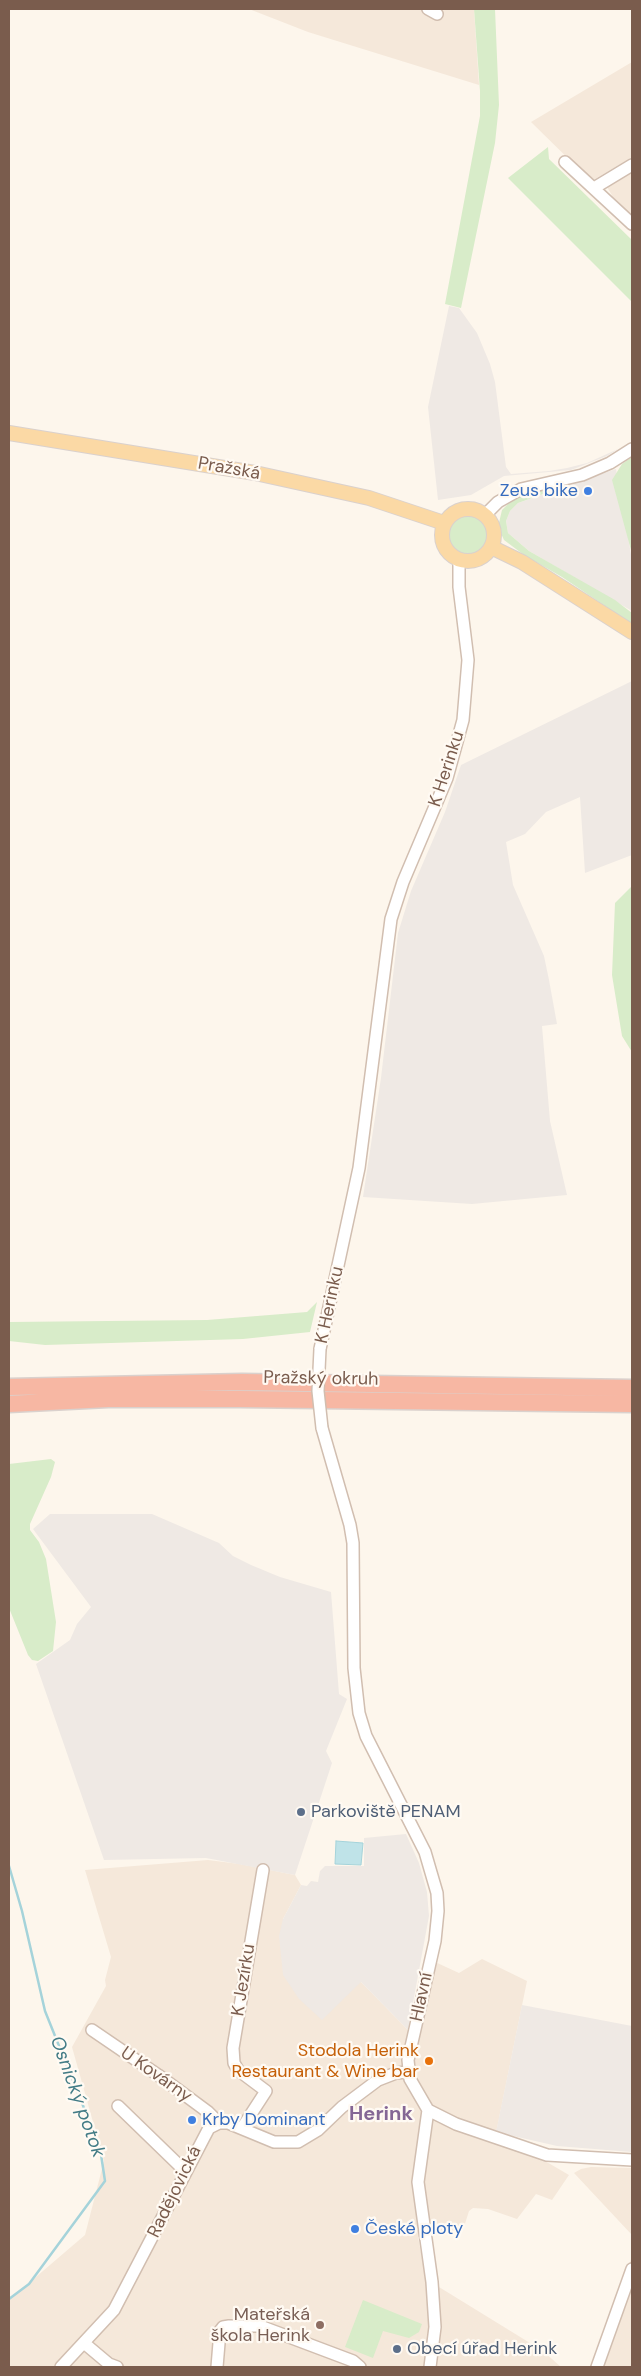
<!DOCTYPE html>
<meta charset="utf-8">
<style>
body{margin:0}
#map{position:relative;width:641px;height:2376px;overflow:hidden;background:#fdf6ec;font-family:"DM Sans",sans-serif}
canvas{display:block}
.frame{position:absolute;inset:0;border:10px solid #7a5c4d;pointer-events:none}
</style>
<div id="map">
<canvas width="641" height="2376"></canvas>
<div class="frame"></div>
</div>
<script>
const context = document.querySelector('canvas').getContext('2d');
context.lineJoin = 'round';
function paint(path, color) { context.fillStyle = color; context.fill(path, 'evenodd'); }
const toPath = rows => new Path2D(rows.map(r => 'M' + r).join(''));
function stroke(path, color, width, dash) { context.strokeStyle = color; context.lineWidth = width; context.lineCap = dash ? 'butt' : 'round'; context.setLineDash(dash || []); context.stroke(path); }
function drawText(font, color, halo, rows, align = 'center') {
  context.font = font + ' "DM Sans",sans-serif'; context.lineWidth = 4.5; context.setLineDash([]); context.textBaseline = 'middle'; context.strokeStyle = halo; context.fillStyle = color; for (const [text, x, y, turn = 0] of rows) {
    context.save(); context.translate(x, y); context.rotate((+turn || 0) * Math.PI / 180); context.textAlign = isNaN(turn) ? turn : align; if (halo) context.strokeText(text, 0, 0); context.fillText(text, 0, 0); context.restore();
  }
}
const residential = toPath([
 [249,9,474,9,479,85,308,32],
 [632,62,632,157,595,179,588,178,531,122],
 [632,172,632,216,613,197,607,187],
 [208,1860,240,1864,295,1875,301,1885,283,1919,361,1982,408,2030,419,2032,433,1961,459,1973,482,1959,527,1981,494,2143,545,2161,569,2175,552,2200,536,2194,517,2219,488,2209,473,2208,469,2211,463,2230,454,2233,418,2237,426,2279,543,2351,561,2367,9,2367,9,2300,85,2235,104,2161,72,2047,106,1986,105,1980,111,1957,85,1870],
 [591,2167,632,2168,632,2235,574,2173,581,2169],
 [632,2257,632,2367,590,2367,626,2271]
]);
const industrial = toPath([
 [449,306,459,308,477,333,490,364,495,382,506,467,511,474,549,471,567,468,587,463,618,449,607,456,571,470,504,476,471,495,438,500,428,407],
 [616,469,632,560,632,611,529,551,508,533,506,521,510,511,518,503],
 [632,681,632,855,585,873,580,797,546,812,525,834,506,842,513,885,544,956,549,980,557,1024,542,1026,550,1121,567,1195,472,1204,363,1197,381,1078,398,933,411,891,445,812,461,765],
 [50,1514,152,1514,219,1543,233,1556,251,1565,280,1577,331,1592,339,1694,347,1699,326,1751,332,1763,295,1875,206,1858,104,1860,36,1664,70,1640,77,1624,91,1607,33,1529],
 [406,1834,419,1863,427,1892,429,1916,408,2030,361,1982,322,2020,299,1999,283,1975,279,1936,283,1919,301,1885,307,1886,311,1881,318,1882,320,1871,325,1866,364,1866,364,1838],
 [522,2005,632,2026,632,2152,557,2146,496,2132]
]);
const green = toPath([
 [474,9,495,9,499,105,495,143,461,308,445,304,480,116,480,91],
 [548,147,549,159,632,240,632,302,508,178],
 [632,457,632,554,612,480,622,464],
 [541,490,546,493,518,503,510,511,506,521,508,533,529,551,615,600,632,613,632,624,562,577,524,555,504,540,498,527,502,510,508,504,524,494],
 '448 535a20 20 0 1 1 40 0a20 20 0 1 1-40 0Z',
 [632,886,632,1052,622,1036,612,975,615,903],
 [317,1302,310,1332,243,1339,45,1345,9,1341,9,1322,207,1320,307,1312],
 [51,1459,55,1462,51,1477,30,1524,30,1530,39,1542,46,1559,56,1622,53,1651,38,1661,32,1660,28,1655,9,1608,9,1464],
 [363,2300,422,2324,419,2332,409,2338,383,2331,373,2358,345,2347]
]);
const water = toPath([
 [336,1841,363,1843,361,1865,335,1864,336,1841]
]);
const stream = toPath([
 [9,1866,22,1911,45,2011,100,2148,105,2181,29,2284,9,2299]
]);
const minor = toPath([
 [428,9,437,14],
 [565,162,632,224],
 [594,188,632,165],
 [485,515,498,502,521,489,582,475,610,463,632,449],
 [320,1349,359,1168,391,919,403,882,447,778,463,720,468,660,459,587,459,560],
 [322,1428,350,1525,353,1543,354,1668,359,1713,366,1736,425,1852,437,1893,438,1911,435,1941,408,2060,410,2079,428,2110,456,2124,547,2155,632,2160],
 [92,2030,158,2075,208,2112,219,2123],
 [118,2106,185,2171],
 [428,2110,418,2182,432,2282,435,2327,430,2367],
 [242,2128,266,2091,238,2070,234,2063,233,2048,263,1870],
 [84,2343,109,2364,117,2367],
 [61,2367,114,2310,209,2128,219,2123,228,2123,274,2142,298,2142,318,2130,342,2107,378,2080,396,2073,408,2072],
 [217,2367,220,2331,223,2327,229,2326,260,2326,353,2361,360,2367],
 [597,2367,632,2269]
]);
const major = toPath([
 [9,433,255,473,369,498,444,523],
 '442 535a26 26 0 1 1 52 0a26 26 0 1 1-52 0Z',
 [491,547,522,562,632,632]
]);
const highway = toPath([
 [9,1387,242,1382,632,1388],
 [9,1404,108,1399,240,1399,632,1404]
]);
const minorBridge = toPath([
 [320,1349,318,1391,322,1428]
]);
const markers = [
 [588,491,5,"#3f7fe0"],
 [301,1812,5,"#5c6f8a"],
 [429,2061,5,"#e8710a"],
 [192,2120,5,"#3f7fe0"],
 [355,2229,5,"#3f7fe0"],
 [320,2325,5,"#8d6e63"],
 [397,2349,5,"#5c6f8a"]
];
const streetNames = [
 ["Pražská",229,469,10],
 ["K Herinku",447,769,-72],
 ["K Herinku",330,1305,-78],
 ["Pražský okruh",321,1379,1],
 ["K Jezírku",244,1980,-81],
 ["Hlavní",422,1997,-78],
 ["U Kovárny",156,2075,35],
 ["Radějovická",175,2192,-64]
];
const shopNames = [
 ["Zeus bike",578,491,"right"],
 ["Krby Dominant",202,2120],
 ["České ploty",365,2229]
];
const serviceNames = [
 ["Parkoviště PENAM",311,1812],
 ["Obecí úřad Herink",407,2349]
];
const foodNames = [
 ["Stodola Herink",419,2051],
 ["Restaurant & Wine bar",419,2072]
];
const educationNames = [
 ["Mateřská",310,2315],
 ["škola Herink",310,2336]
];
const waterNames = [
 ["Osnický potok",77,2097,70]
];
const quarterNames = [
 ["Herink",381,2115]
];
paint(residential, '#f5e8da');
paint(industrial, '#efe9e4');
paint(green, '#d8ecc9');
paint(water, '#bfe3e8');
stroke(water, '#a5d3da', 1);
stroke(stream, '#a5d3da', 2.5);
stroke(minor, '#d1beb0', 14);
stroke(major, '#dad1cd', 16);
stroke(highway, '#dad1cd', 19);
stroke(minor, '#fff', 11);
stroke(major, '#fbd9a5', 14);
stroke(highway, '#f7b7a3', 16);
stroke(minorBridge, '#d1beb0', 14, []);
stroke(minorBridge, '#fff', 11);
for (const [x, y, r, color] of markers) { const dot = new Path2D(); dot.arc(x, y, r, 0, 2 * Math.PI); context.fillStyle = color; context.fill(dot); stroke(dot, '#fffaf3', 2); }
drawText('18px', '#7a5c4d', '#fffaf3', streetNames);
drawText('18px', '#366cbe', '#fffaf3', shopNames, 'left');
drawText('18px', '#4e5e75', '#fffaf3', serviceNames, 'left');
drawText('18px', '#c56008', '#fffaf3', foodNames, 'right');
drawText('18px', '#785e54', '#fffaf3', educationNames, 'right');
drawText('italic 19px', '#437c86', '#fffaf3', waterNames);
drawText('bold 20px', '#846695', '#fffaf3', quarterNames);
</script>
